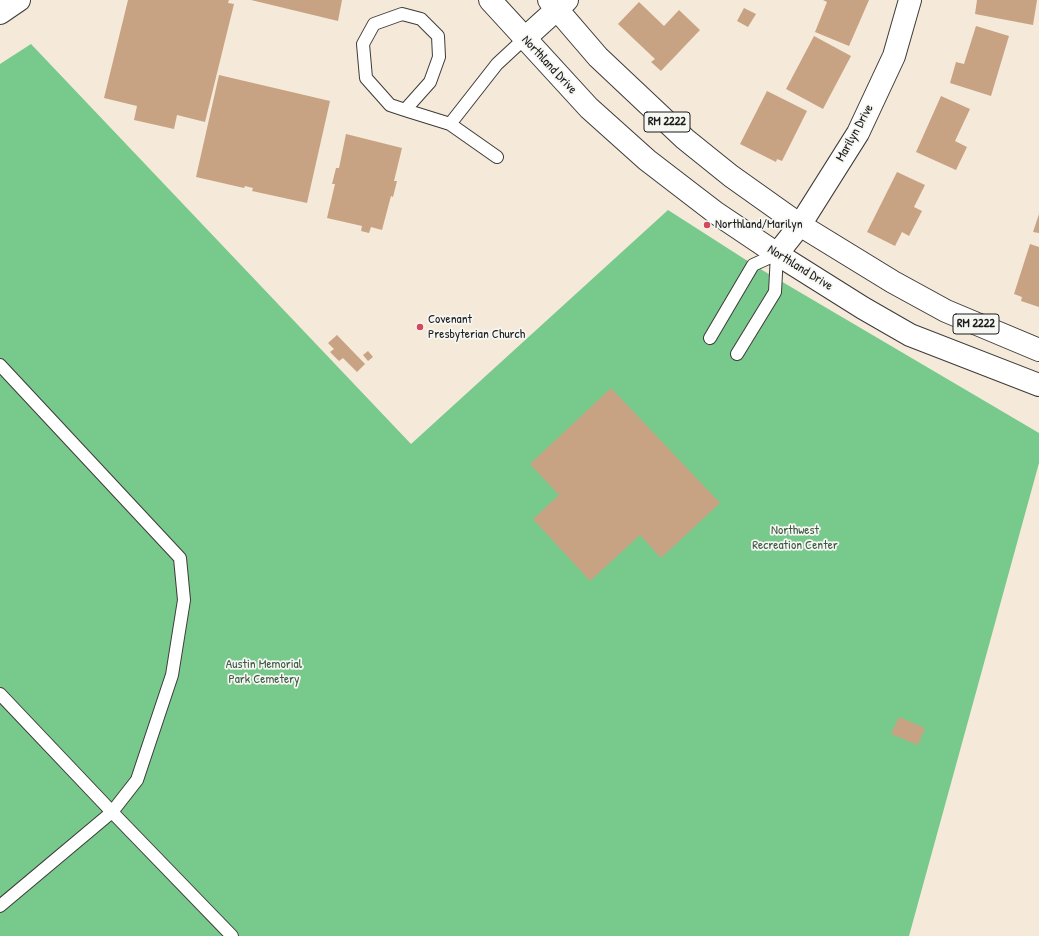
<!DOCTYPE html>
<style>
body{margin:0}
canvas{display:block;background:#f5e9d9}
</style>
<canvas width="1039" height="936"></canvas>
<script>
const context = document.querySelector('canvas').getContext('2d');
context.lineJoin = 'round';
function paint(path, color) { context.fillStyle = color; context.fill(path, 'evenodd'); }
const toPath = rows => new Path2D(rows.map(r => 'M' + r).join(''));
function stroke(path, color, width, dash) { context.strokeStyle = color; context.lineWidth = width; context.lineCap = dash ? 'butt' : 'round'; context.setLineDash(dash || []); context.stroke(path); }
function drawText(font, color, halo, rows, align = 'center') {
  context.font = font + ' "Patrick Hand",sans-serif'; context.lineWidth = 3.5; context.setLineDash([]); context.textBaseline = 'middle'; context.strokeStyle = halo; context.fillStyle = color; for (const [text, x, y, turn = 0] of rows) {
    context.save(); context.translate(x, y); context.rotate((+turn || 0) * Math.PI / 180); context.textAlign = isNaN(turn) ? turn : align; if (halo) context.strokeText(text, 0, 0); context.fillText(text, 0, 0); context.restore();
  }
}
const green = toPath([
 [31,44,411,444,668,210,757,267,1039,433,1039,463,909,936,0,936,0,64]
]);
const building = toPath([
 [128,0,229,0,228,3,234,4,205,122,177,115,174,129,134,120,137,106,104,98],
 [251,0,342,0,338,21],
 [823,0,869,0,849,46,815,32,827,2],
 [977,0,1037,0,1033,25,975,14],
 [639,2,664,26,679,10,700,30,661,71,651,62,655,59,618,24],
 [744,8,756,14,748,27,737,21],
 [976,26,1009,36,991,96,950,83,956,62,964,64],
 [814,36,851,56,823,109,786,89],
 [219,75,330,101,307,203,252,191,253,188,245,186,244,188,196,177],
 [767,91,807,111,782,161,777,159,776,162,740,144],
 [941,96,970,109,955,141,967,147,956,170,916,152],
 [346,134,402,148,394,181,397,181,393,197,391,196,382,230,371,227,369,233,361,231,362,226,327,218,335,184,332,184,336,168,339,168],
 [897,172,925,185,914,207,922,211,909,236,902,232,895,246,867,232],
 [1039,214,1039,233,1033,232],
 [1030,244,1039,247,1039,307,1021,301,1022,297,1014,294],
 [337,335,365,364,357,372,343,358,339,361,330,352,334,349,328,343],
 [368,351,373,357,368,361,363,355],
 [611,388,720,503,661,558,640,535,590,581,533,519,559,495,530,464],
 [899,717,925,728,918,745,891,734]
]);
const service = toPath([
 [405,110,430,82,439,57,438,36,421,19,402,14,374,24,363,44,366,78,390,105,405,110,450,124,497,157],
 [450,124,497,64,524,39],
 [710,338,753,265,777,254,775,292,737,354],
 [0,365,180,558,184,600,172,675,137,780,112,812,0,694],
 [0,906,112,812,232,936]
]);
const minor = toPath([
 [524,39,567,0]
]);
const tertiary = toPath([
 [777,254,800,225,858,133,894,56,910,0]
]);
const primary = toPath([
 [490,0,589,108,647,160,716,213,777,254,863,308,910,335,1039,385],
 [549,0,598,57,685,139,731,176,800,225,893,282,946,311,1039,350]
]);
const motorway = toPath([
 [0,13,19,0]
]);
const markers = [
 [707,225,4,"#d1495b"],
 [420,327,4,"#d1495b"]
];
const shields = [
 [667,122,46],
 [976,324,46]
];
const shieldNames = [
 ["RM 2222",667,122],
 ["RM 2222",976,324]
];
const streetNames = [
 ["Northland Drive",549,65,47],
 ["Marilyn Drive",855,133,-61],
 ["Northland Drive",800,268,32]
];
const poiNames = [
 ["Northland/Marilyn",715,225],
 ["Covenant",428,320],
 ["Presbyterian Church",428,335]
];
const parkNames = [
 ["Northwest",795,531],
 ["Recreation Center",795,546],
 ["Austin Memorial",264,665],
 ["Park Cemetery",264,680]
];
paint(green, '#77ca8c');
paint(building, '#c8a383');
stroke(service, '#3d3b38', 14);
stroke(minor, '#3d3b38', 24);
stroke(tertiary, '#3d3b38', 24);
stroke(primary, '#3d3b38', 24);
stroke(motorway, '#3d3b38', 24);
stroke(service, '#fff', 12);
stroke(minor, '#fff', 22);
stroke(tertiary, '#fff', 22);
stroke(primary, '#fff', 22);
stroke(motorway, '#fff', 22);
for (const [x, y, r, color] of markers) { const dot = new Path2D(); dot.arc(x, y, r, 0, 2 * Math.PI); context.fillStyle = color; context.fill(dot); stroke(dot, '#f6f6f2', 1.5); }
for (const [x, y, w] of shields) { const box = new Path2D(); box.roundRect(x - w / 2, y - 10, w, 20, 3); context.fillStyle = '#f6f6f2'; context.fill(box); stroke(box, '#1c1c1c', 1); }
drawText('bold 12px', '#1c1c1c', null, shieldNames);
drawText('13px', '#1c1c1c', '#f6f6f2', streetNames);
drawText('13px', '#1c1c1c', '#f6f6f2', poiNames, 'left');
drawText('13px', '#3c5943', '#f6f6f2', parkNames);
</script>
